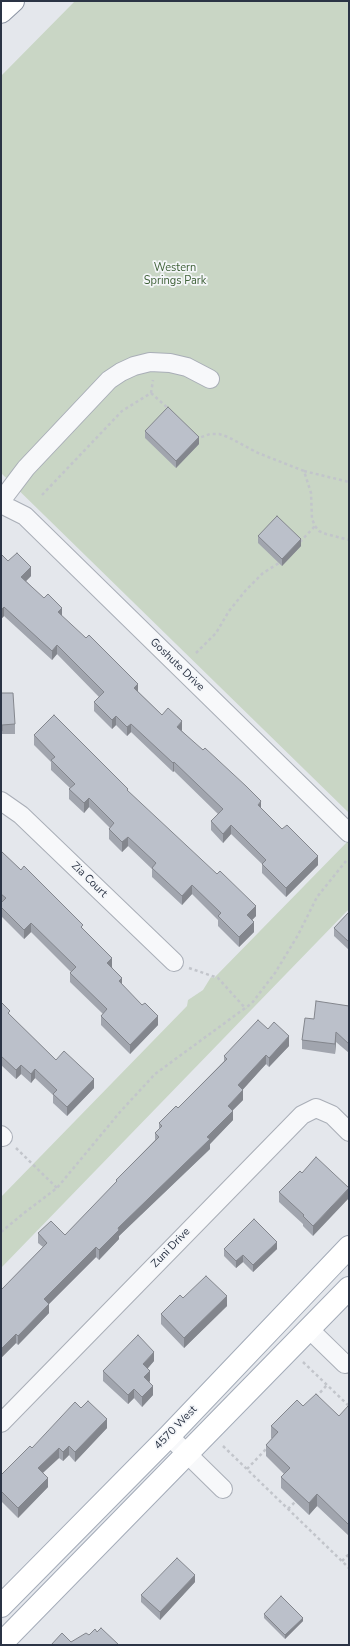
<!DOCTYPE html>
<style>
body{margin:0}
#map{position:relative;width:350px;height:1646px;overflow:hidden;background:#e4e7ec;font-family:"Nunito Sans",sans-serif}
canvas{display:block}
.frame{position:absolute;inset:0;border:2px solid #2b3445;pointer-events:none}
</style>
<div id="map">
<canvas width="350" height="1646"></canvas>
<div class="frame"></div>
</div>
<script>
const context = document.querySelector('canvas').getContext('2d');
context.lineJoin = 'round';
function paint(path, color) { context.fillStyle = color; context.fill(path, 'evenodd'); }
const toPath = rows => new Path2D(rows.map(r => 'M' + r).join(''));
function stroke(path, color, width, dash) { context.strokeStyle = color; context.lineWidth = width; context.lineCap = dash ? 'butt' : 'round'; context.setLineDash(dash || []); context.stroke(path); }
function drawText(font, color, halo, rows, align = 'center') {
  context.font = font + ' "Nunito Sans",sans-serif'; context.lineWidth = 3.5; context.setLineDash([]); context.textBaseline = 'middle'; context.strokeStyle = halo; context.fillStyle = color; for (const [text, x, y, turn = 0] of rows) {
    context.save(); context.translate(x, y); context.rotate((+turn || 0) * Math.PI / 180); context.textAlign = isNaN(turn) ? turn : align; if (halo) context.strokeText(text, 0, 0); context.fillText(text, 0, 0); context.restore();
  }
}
const green = toPath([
 [75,1,349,1,349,813,1,473,1,76],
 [349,840,349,909,1,1268,1,1197,187,1006,188,1000,203,990,211,977,214,978]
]);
const path = toPath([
 [151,393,170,410],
 [196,436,199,438,210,434,219,434,228,437,258,453,304,471,311,493,312,519,315,526,319,531,326,534,349,540],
 [304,471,349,482],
 [42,495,122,411,151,393,153,380],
 [300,542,315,526],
 [196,653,216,633,229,611,246,590,263,573,279,563],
 [189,968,218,978,246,1009],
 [16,1148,57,1188],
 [1,1232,24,1213,57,1188,120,1112,155,1074,252,1003,275,973,298,935,317,897,346,861],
 [303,1362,349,1406],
 [316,1397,327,1385],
 [223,1446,349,1568],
 [247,1469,268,1447],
 [288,1509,295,1502],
 [342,1561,349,1554]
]);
const minor = toPath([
 [1,501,26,468,109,380,121,372,134,366,150,362,170,363,187,367,210,379],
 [1,504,25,516,349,833],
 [1,801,21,815,174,962],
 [1,1135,3,1137],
 [309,1329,345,1364],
 [1,1423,302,1115,316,1108,332,1115,349,1132],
 [169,1436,223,1489]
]);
const major = toPath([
 [1,1606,169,1436,349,1247],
 [1,1644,349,1288]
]);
const highway = toPath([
 [1,12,13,1]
]);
const wall = toPath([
 [145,431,199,444,176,468,145,438],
 [258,536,301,546,282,566,258,543],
 [8,561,31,576,26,581,162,715,182,730,182,731,318,865,286,897,262,873,262,864,231,834,223,843,211,830,211,821,218,814,174,771,173,772,131,732,127,736,116,725,112,729,94,711,94,702,99,697,57,654,52,660,4,616,1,619],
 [1,693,15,724,15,734,2,734,2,741,1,741],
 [34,735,128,791,256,916,252,920,254,932,239,947,218,926,218,920,192,894,182,905,152,877,152,869,128,846,122,852,109,839,109,829,110,828,89,807,84,813,69,799,69,789,70,788,51,770,51,762,34,745],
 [1,851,83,929,112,967,122,985,158,1025,130,1054,101,1025,101,1016,103,1014,70,982,70,973,71,972,31,932,24,939,1,916],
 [349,912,349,950,334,936,334,928],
 [1,1002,10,1015,56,1060,94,1088,67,1116,53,1103,53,1095,35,1078,31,1083,21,1074,16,1079,1,1065],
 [349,1006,349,1053,336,1042,335,1054,302,1049,302,1040,314,1019],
 [268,1029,289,1046,269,1067,266,1064,242,1090,243,1100,232,1111,233,1120,210,1144,210,1149,119,1236,119,1239,99,1260,96,1257,49,1304,49,1313,18,1345,16,1343,1,1358,1,1290,43,1247,38,1243,38,1233,65,1235,116,1183,116,1180,155,1140,155,1133,159,1130,159,1123,178,1108,224,1061,224,1056],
 [316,1157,313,1236,303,1226,303,1224,279,1202,279,1192,302,1173],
 [224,1249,277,1249,253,1272,243,1262,236,1268,224,1256],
 [183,1298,227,1306,184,1348,161,1324,161,1314],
 [154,1361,147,1369,150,1381,149,1382,153,1395,142,1407,134,1398,128,1404,103,1381,103,1371],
 [303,1406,339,1416,349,1407,349,1536,317,1506,309,1515,281,1488,281,1477,284,1474,266,1456,266,1445,272,1438,271,1438,271,1426],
 [81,1408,107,1428,75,1462,69,1455,63,1461,59,1458,43,1473,48,1487,18,1518,1,1501,1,1475,32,1448],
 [195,1582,160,1620,141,1602,141,1595],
 [264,1614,303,1621,285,1639,264,1618]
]);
const shadedWall = toPath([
 [199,437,199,444,176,468,176,461],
 [301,539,301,546,282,566,282,559],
 [31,567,31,576,21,586,21,577],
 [4,607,4,616,1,619,1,610],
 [62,608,62,617,58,612],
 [57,645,57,654,52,660,52,651],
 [138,684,138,693,134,688],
 [116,716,116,725,112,729,112,720],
 [182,721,182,730,177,735,177,727],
 [131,724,131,732,127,736,127,727],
 [174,762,174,771,173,772,173,763],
 [89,798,89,807,84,813,84,803],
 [261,801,261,810,258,805],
 [231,825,231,834,223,843,223,834],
 [128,837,128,846,122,852,122,842],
 [318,856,318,865,286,897,286,888],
 [192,885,192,894,182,905,182,896],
 [256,906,256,916,247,925,247,915],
 [254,922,254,932,239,947,239,937],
 [31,923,31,932,24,939,24,930],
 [112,958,112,967,107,972,107,963],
 [122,978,122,987,119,981],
 [158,1016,158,1025,130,1054,130,1045],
 [336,1032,336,1042,335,1054,335,1044],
 [289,1036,289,1046,269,1067,269,1058],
 [266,1055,266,1064,238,1095,238,1085],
 [21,1065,21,1074,16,1079,16,1070],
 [35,1069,35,1078,31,1083,31,1074],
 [94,1079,94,1088,67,1116,67,1107],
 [243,1090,243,1100,228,1115,228,1106],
 [233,1111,233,1120,210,1144,210,1149,119,1236,119,1239,99,1260,99,1250,118,1228],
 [349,1188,349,1198,313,1236,313,1226],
 [277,1242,277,1249,253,1272,253,1265],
 [96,1247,96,1257,49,1304,49,1313,18,1345,18,1336,44,1299],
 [243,1255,243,1262,236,1268,236,1261],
 [227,1296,227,1306,184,1348,184,1338],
 [16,1334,16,1343,1,1358,1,1349],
 [154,1352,154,1361,143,1374,143,1364],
 [150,1371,150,1381,144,1387,144,1377],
 [153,1386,153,1395,142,1407,142,1397],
 [134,1389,134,1398,128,1404,128,1395],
 [107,1419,107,1428,75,1462,75,1452],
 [69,1446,69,1455,63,1461,63,1452],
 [59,1448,59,1458,38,1477,38,1468],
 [48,1478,48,1487,18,1518,18,1508],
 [317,1494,317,1506,309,1515,309,1503],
 [195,1575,195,1582,160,1620,160,1612],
 [303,1618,303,1621,285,1639,285,1635]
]);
const building = toPath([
 [168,407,199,437,176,461,145,431,168,407],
 [277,516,301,539,282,559,258,536,277,516],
 [17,553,31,567,21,577,44,598,48,594,62,608,58,612,86,638,89,635,138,684,134,688,162,715,168,708,182,721,177,727,203,750,205,748,246,786,261,801,258,805,282,829,287,825,318,856,286,888,262,864,266,860,231,825,223,834,211,821,223,809,174,762,173,763,131,724,127,727,116,716,112,720,94,702,104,692,57,645,52,651,4,607,1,610,1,554,8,561,17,553],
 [1,693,13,693,15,724,2,725,2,731,1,731,1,693],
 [54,715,128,789,127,790,217,874,220,871,256,906,247,915,254,922,239,937,218,916,221,913,192,885,182,896,152,868,156,863,128,837,122,842,109,829,114,823,89,798,84,803,69,789,75,784,51,760,55,757,34,735,54,715],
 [1,851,21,870,24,866,83,925,81,927,112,958,107,963,122,978,119,981,142,1005,145,1003,158,1016,130,1045,101,1016,107,1009,70,973,76,967,31,923,24,930,1,907,1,903,6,898,1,894,1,851],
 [349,912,349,942,334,928,349,912],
 [316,1001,349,1006,349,1044,336,1032,335,1044,302,1040,305,1018,314,1019,316,1001],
 [1,1002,10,1011,8,1013,56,1060,64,1051,94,1079,67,1107,53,1094,57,1090,35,1069,31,1074,21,1065,16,1070,1,1056,1,1002],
 [258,1020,268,1029,274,1022,289,1036,269,1058,266,1055,238,1085,243,1090,228,1106,233,1111,207,1137,210,1139,118,1228,119,1230,99,1250,96,1247,44,1299,49,1304,18,1336,16,1334,1,1349,1,1290,47,1243,38,1233,51,1221,65,1235,117,1181,116,1180,159,1137,155,1133,162,1126,159,1123,176,1106,178,1108,227,1059,224,1056,258,1020],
 [316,1157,349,1188,313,1226,303,1216,304,1215,279,1192,300,1171,302,1173,316,1157],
 [254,1219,277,1242,253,1265,243,1255,236,1261,224,1249,254,1219],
 [206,1276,227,1296,184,1338,161,1314,180,1295,183,1298,206,1276],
 [138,1335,154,1352,143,1364,150,1371,144,1377,153,1386,142,1397,134,1389,128,1395,103,1371,138,1335],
 [316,1394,339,1416,348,1406,349,1407,349,1525,317,1494,309,1503,281,1477,290,1468,266,1445,278,1432,271,1426,297,1400,303,1406,316,1394],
 [88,1401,107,1419,75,1452,69,1446,63,1452,59,1448,38,1468,48,1478,18,1508,1,1491,1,1475,30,1446,32,1448,75,1402,81,1408,88,1401],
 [177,1558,195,1575,160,1612,141,1595,177,1558],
 [281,1596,303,1618,285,1635,264,1614,281,1596],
 [101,1628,119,1645,51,1645,62,1633,71,1642,86,1633,89,1635,95,1629,97,1632,101,1628]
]);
const parkNames = [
 ["Western",175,268],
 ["Springs Park",175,281]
];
const streetNames = [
 ["Goshute Drive",177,665,44],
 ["Zia Court",89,880,44],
 ["Zuni Drive",171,1248,-46],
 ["4570 West",176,1428,-46]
];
paint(green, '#c9d6c5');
stroke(minor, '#a9aeb7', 20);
stroke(major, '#a3abb8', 24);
stroke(highway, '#8b94a3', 24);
stroke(path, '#c2c5cb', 2.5, [3, 3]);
stroke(minor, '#f7f8fa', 18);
stroke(major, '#fff', 22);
stroke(highway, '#fff', 22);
paint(wall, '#a1a5ae');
paint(shadedWall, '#83868d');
paint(building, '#bbc0ca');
stroke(building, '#83868d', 1);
drawText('11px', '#3f6138', '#f4f6f9', parkNames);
drawText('11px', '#2b3445', '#f4f6f9', streetNames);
</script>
